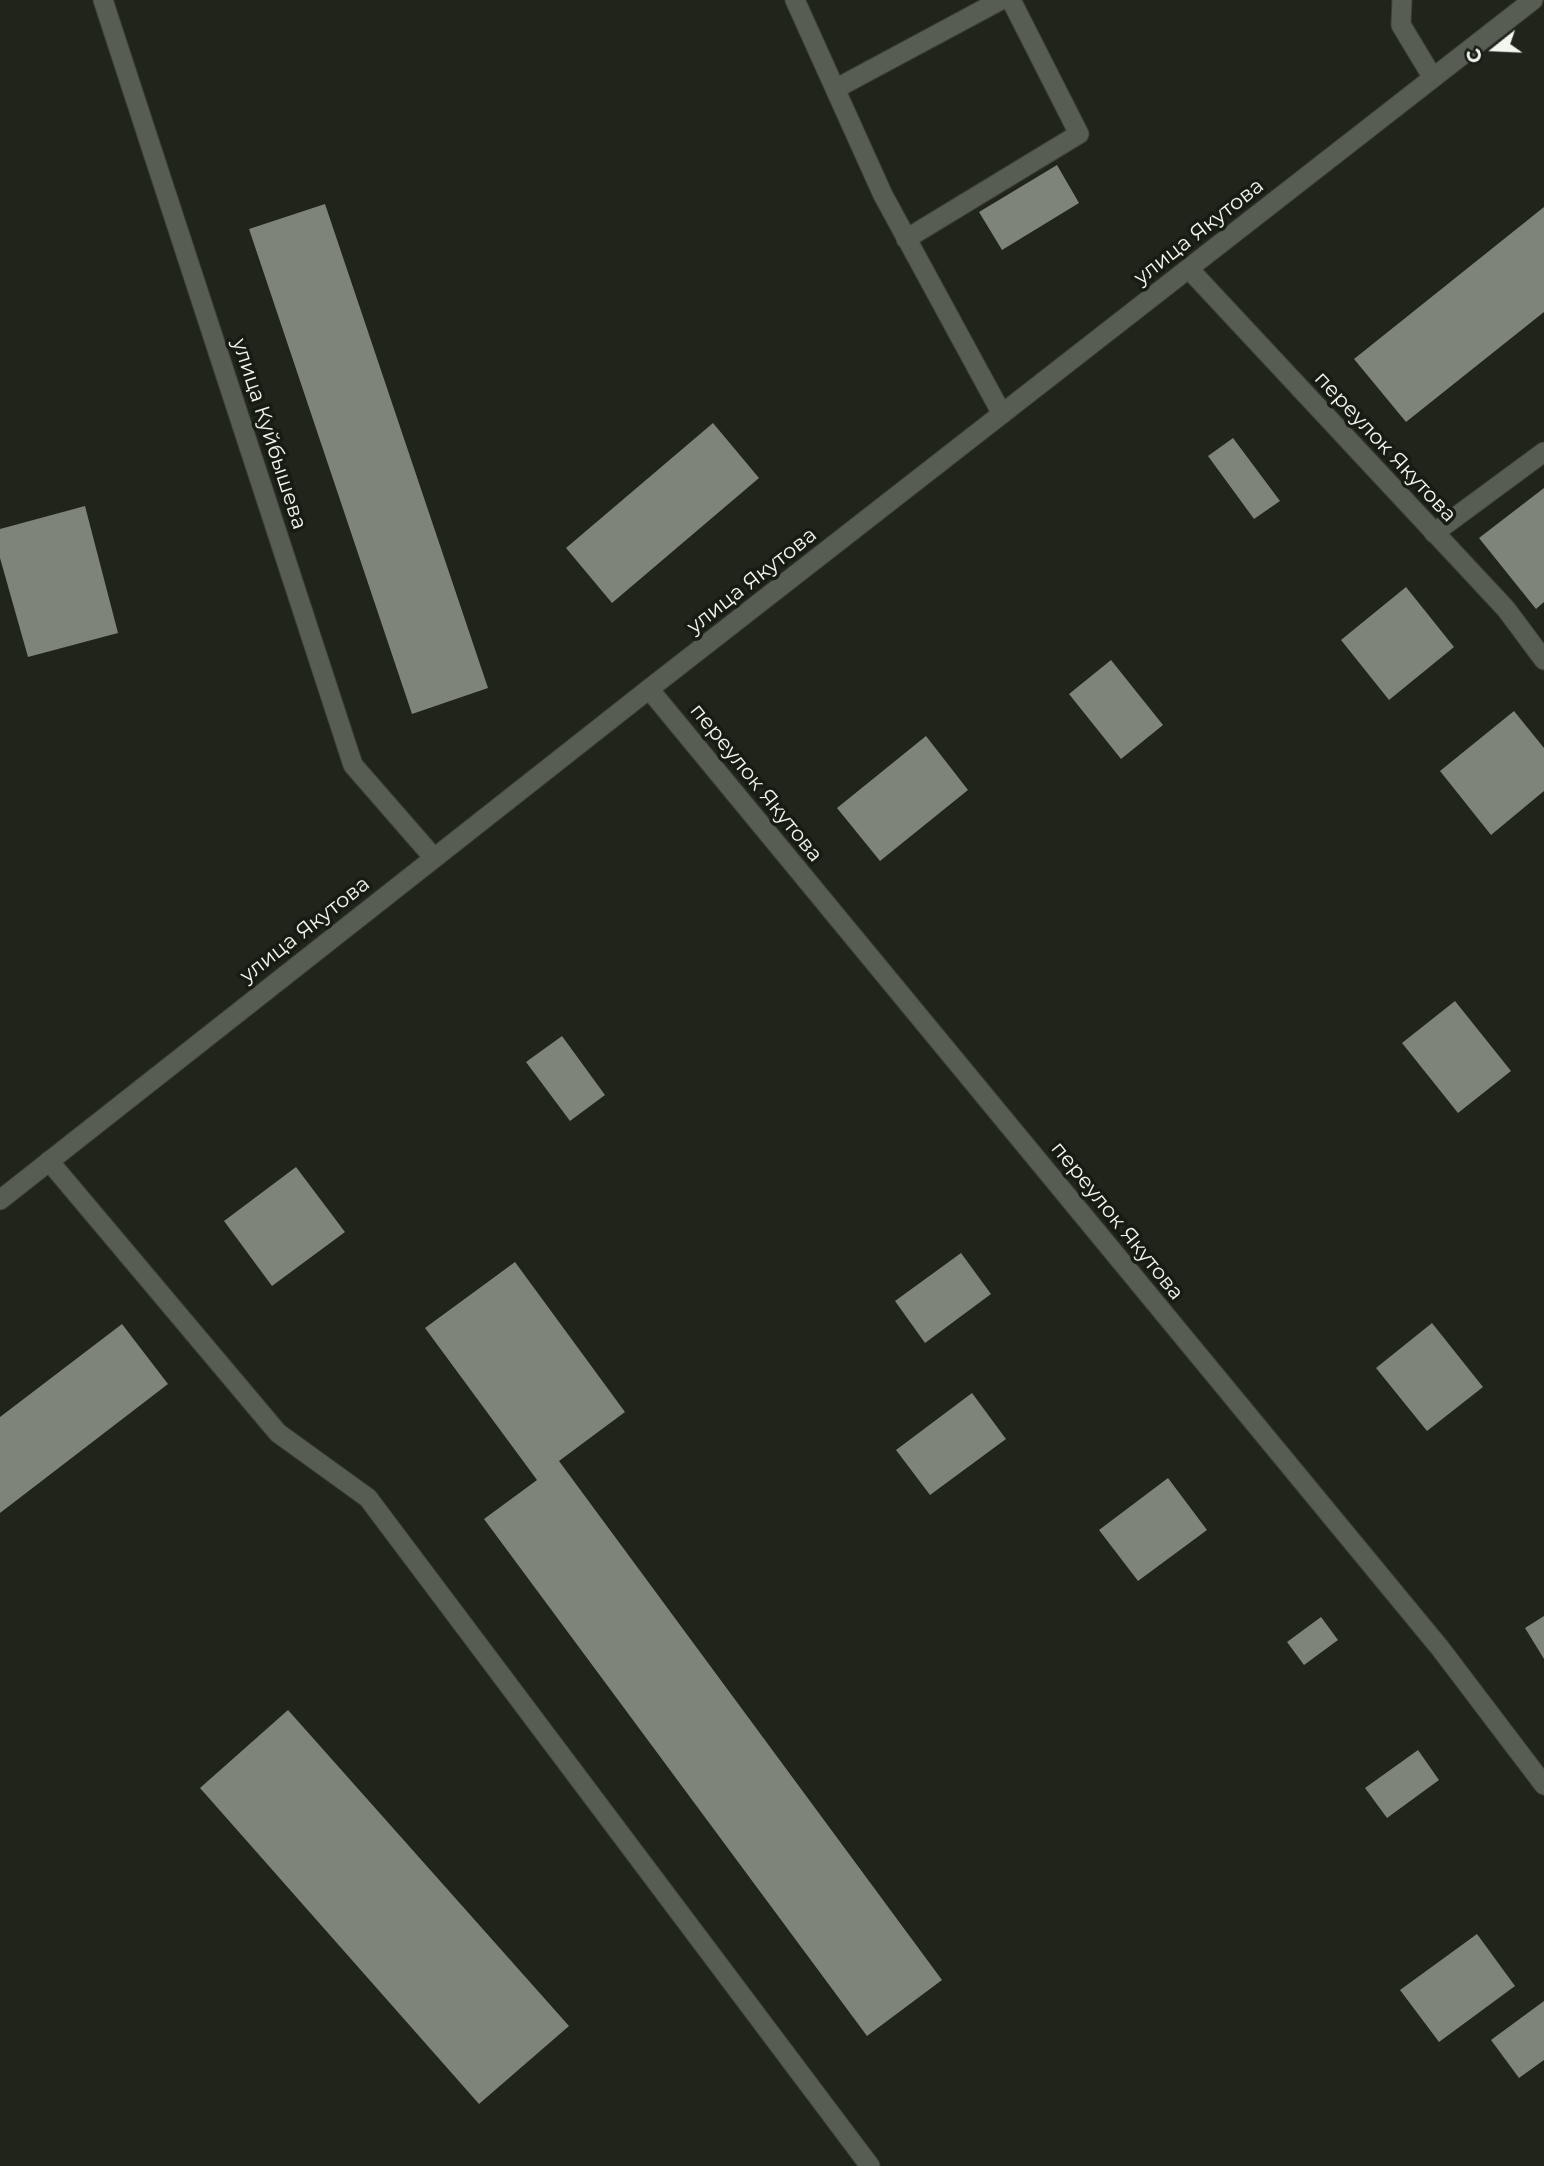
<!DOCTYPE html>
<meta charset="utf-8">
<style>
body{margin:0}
#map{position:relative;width:1544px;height:2166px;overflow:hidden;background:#20241b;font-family:Montserrat,sans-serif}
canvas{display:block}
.north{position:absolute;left:1460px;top:14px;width:70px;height:70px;-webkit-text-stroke:5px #171b12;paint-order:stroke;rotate:252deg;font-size:19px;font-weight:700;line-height:28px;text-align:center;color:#f3f6ef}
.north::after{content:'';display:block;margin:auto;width:24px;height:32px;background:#f3f6ef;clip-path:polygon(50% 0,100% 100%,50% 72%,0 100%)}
</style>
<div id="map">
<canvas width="1544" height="2166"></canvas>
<div class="north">С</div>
</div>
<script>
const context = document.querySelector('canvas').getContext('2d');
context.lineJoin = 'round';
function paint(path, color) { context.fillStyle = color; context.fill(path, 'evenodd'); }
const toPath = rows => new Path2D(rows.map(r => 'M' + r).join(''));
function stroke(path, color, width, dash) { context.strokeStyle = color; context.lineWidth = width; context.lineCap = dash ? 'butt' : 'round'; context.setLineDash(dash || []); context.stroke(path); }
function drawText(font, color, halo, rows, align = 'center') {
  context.font = font + ' Montserrat,sans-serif'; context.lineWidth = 7; context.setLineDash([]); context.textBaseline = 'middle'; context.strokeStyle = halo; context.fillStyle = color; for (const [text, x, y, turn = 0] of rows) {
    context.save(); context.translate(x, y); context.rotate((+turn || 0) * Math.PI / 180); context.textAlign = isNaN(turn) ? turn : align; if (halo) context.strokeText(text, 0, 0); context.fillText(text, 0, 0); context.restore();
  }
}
const building = toPath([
 [1057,165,1079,203,1002,250,979,212],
 [325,204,488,688,412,714,249,229],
 [1544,207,1544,312,1406,422,1354,359],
 [713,423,759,478,612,603,566,548],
 [1233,438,1280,501,1254,519,1208,456],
 [1544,488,1544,602,1536,609,1479,538],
 [85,506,118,633,28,657,0,558,0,529],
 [1406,587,1454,647,1389,700,1341,640],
 [1111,660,1163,725,1121,759,1069,694],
 [1514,711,1544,748,1544,791,1491,835,1440,771],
 [926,736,968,790,880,861,837,808],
 [1455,1001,1511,1071,1458,1113,1402,1043],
 [562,1036,605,1095,570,1121,526,1062],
 [296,1167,345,1232,272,1286,224,1221],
 [961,1253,991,1294,925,1343,895,1301],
 [515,1262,625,1412,559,1461,942,1980,867,2036,484,1519,537,1480,425,1328],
 [1432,1323,1483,1387,1427,1431,1376,1368],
 [122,1324,168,1384,0,1513,0,1417],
 [972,1393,1006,1439,930,1495,896,1450],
 [1168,1478,1207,1530,1138,1581,1099,1530],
 [1544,1616,1544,1659,1525,1628],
 [1321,1617,1338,1640,1304,1665,1287,1642],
 [288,1710,569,2026,479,2104,200,1788],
 [1418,1750,1439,1780,1387,1818,1365,1788],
 [1477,1934,1515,1986,1439,2042,1400,1990],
 [1544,2001,1544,2060,1519,2078,1491,2040]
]);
const service = toPath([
 [795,0,883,195,1002,414],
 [1402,0,1401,25,1433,78],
 [835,89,1001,0],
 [906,239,1079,134,1011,0],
 [1434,533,1544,452],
 [49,1161,278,1433,368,1498,870,2166]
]);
const minor = toPath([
 [103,0,353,765,434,858],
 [1189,269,1506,609,1544,660],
 [649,689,1440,1648,1544,1785]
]);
const tertiary = toPath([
 [0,1200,649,689,1533,0]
]);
const streetNames = [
 ["улица Якутова",1199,232,-38],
 ["улица Куйбышева",269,434,72],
 ["переулок Якутова",1385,447,47],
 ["улица Якутова",752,581,-38],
 ["переулок Якутова",756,783,51],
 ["улица Якутова",305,930,-38],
 ["переулок Якутова",1117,1221,51]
];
paint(building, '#7e8479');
stroke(service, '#3d4039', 21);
stroke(minor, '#3d4039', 21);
stroke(tertiary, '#3d4039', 21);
stroke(service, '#585d52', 19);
stroke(minor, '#585d52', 19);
stroke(tertiary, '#585d52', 19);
drawText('21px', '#f3f6ef', '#171b12', streetNames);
</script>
